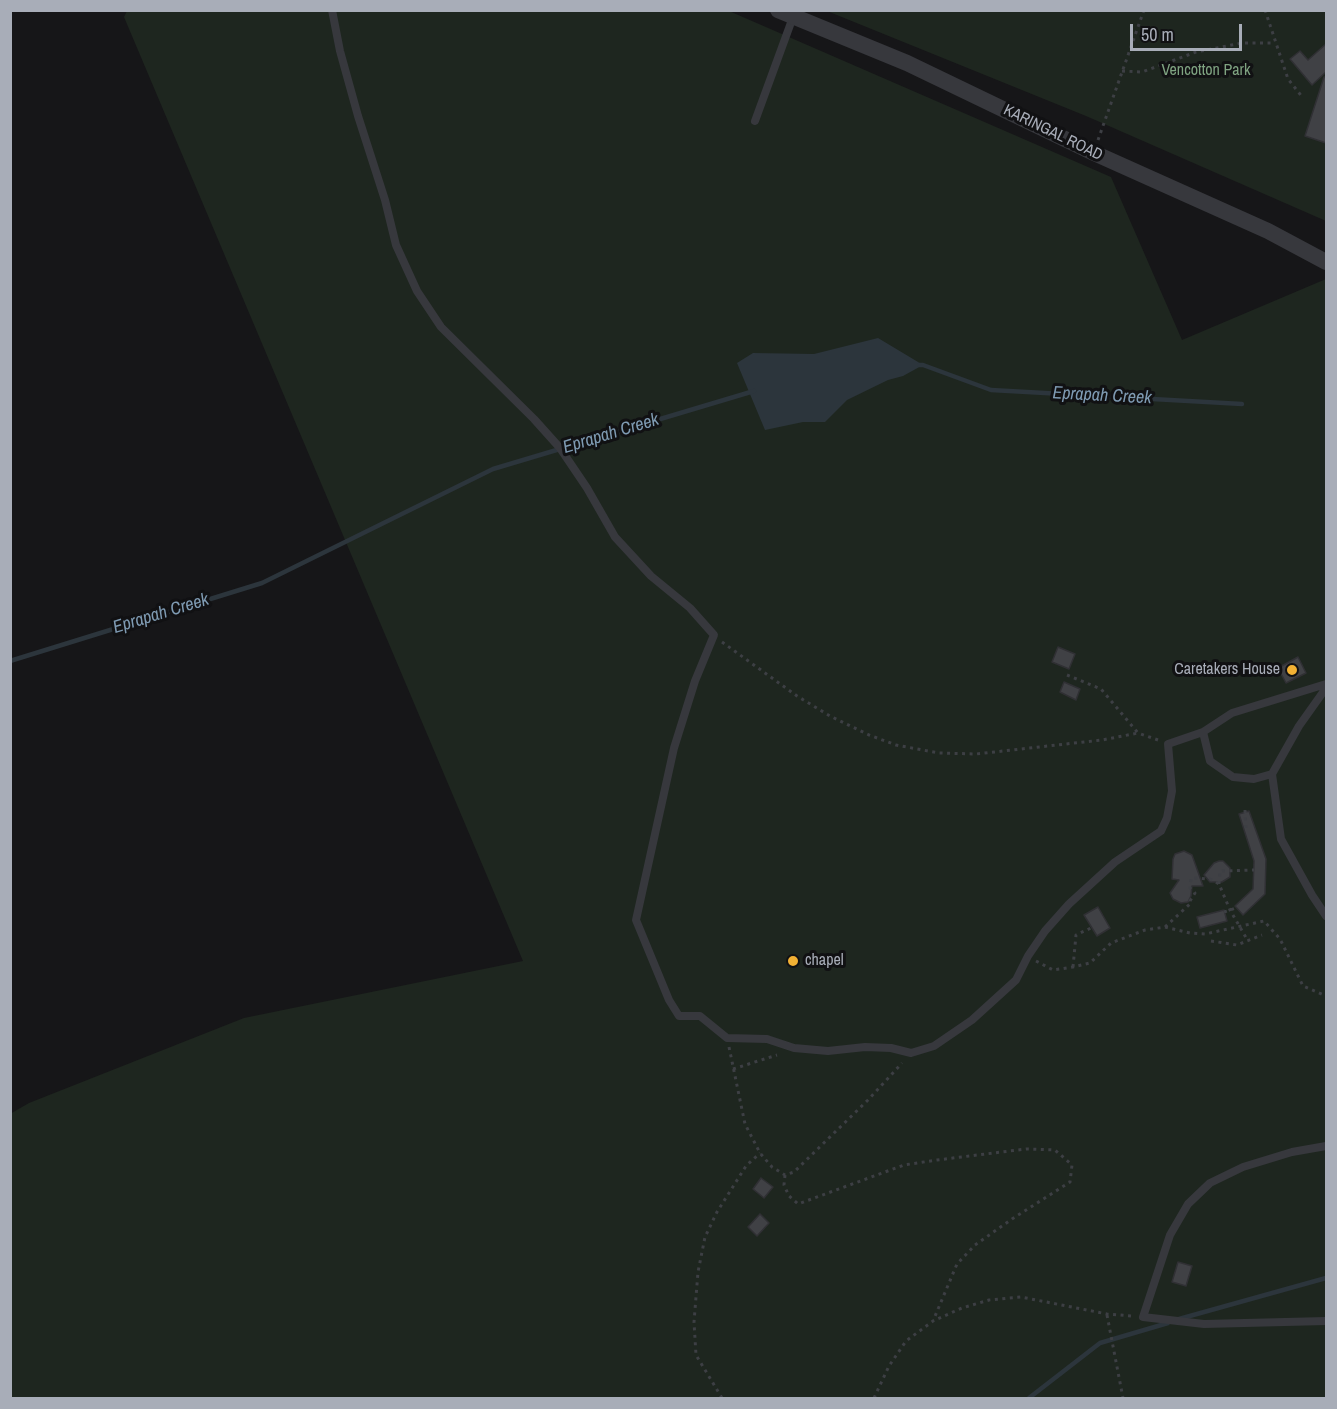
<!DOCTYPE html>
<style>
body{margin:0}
#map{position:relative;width:1337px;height:1409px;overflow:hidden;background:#161618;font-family:"Archivo Narrow",sans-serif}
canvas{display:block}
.frame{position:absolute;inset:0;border:12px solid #a8adb8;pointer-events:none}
.scale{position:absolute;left:1130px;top:24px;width:112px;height:27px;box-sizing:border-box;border:3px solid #a8adb8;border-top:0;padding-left:8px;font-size:18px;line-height:21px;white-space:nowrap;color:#a8adb8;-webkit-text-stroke:4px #111113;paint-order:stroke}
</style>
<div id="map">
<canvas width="1337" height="1409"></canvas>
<div class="frame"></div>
<div class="scale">50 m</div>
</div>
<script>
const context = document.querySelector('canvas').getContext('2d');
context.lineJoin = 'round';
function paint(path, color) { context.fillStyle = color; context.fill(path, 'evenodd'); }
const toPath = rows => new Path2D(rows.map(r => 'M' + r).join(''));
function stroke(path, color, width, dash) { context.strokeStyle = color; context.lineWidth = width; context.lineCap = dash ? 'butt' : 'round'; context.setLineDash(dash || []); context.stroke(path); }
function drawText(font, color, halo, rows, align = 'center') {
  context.font = font + ' "Archivo Narrow",sans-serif'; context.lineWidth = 6; context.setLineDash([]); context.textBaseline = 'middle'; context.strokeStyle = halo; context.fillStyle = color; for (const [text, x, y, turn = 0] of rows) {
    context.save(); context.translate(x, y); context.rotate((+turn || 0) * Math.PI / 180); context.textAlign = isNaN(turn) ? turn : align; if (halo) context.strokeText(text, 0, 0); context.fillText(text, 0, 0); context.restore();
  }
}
const green = toPath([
 [127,11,729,11,1111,177,1182,340,1326,279,1326,1398,11,1398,10,1114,29,1103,244,1018,523,961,124,17],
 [827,11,1326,11,1326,221,1086,116]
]);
const water = toPath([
 [878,338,923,365,903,376,888,380,847,400,825,422,803,422,765,430,737,363,753,353,814,354]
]);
const stream = toPath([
 [919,365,923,365,991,390,1242,404],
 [10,661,262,583,493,469,754,391],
 [1179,1319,1326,1278],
 [1029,1398,1100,1343,1168,1323]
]);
const building = toPath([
 [1326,44,1326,72,1312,85,1290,59,1300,51,1308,60,1326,44],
 [1324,77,1326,77,1326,143,1305,136,1324,77],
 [1058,647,1075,654,1069,669,1052,662,1058,647],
 [1298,657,1306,673,1286,683,1278,668,1298,657],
 [1064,682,1080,689,1076,700,1060,692,1064,682],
 [1249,811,1266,859,1265,894,1243,915,1235,906,1253,889,1254,861,1239,814,1249,811],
 [1184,851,1192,855,1203,886,1192,886,1191,896,1188,902,1181,903,1173,899,1170,893,1179,880,1172,879,1173,859,1175,854,1184,851],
 [1219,861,1223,861,1230,868,1230,877,1222,882,1210,882,1204,875,1214,863,1219,861],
 [1098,907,1110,928,1097,936,1084,915,1098,907],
 [1224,910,1227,921,1200,928,1197,917,1224,910],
 [761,1178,773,1187,764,1198,753,1189,761,1178],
 [760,1214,769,1223,757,1236,748,1227,760,1214],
 [1178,1262,1192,1266,1186,1286,1172,1282,1178,1262]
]);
const path = toPath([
 [1265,10,1288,79,1303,98],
 [1122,71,1142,72,1196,52,1242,43,1275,43],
 [1098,140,1144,10],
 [722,642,797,696,830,716,869,735,896,745,939,753,976,754,1102,740,1138,733],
 [1067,675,1101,689,1138,733,1158,740],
 [1245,810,1246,830],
 [1219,884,1220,871,1254,870],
 [1224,912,1236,908],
 [1165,927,1191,903,1190,901,1195,893,1190,888,1191,878,1210,879,1219,884,1230,910,1248,941],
 [1211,941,1237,945,1262,935],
 [1036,961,1053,970,1073,967,1090,963,1111,943,1145,930,1165,927,1190,933,1205,934,1264,921,1280,939,1303,986,1326,996],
 [1073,967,1076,935,1093,927],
 [729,1047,745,1124,760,1153,772,1167,785,1175,794,1172,868,1100,902,1063],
 [733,1069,777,1055],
 [785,1175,784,1185,789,1196,798,1204,904,1165,937,1160,1026,1149,1055,1150,1072,1165,1070,1182,1012,1219,975,1245,957,1264,933,1321],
 [1107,1315,1123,1398],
 [722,1398,696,1355,694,1322,698,1272,705,1237,717,1212,746,1166,760,1153],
 [874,1398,889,1366,906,1341,933,1321,962,1308,989,1300,1021,1297,1107,1314,1132,1316]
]);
const lane = toPath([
 [332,10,340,51,358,116,385,200,396,245,417,291,441,327,534,419,560,448,587,488,615,537,651,576,690,608,714,635,695,681,674,748,636,920,669,1000,679,1016,700,1016,727,1038,767,1039,794,1048,828,1051,865,1047,891,1048,911,1053,934,1046,972,1020,1016,980,1028,956,1045,931,1069,904,1115,862,1161,831,1167,818,1172,791,1168,744,1203,732,1232,713,1326,684],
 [755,121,793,17],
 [1326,688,1299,726,1272,774,1281,839,1312,895,1326,916],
 [1203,732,1210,761,1233,777,1254,779,1272,774],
 [1326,1146,1292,1152,1243,1167,1210,1183,1188,1204,1170,1235,1143,1317,1204,1324,1326,1321]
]);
const street = toPath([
 [778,10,907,63,1094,153,1268,231,1326,262]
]);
const markers = [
 [1292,670,6,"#f2b134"],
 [793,961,6,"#f2b134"]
];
const parkNames = [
 ["Vencotton Park",1206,71]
];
const streetNames = [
 ["KARINGAL ROAD",1053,133,26]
];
const poiNames = [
 ["Caretakers House",1280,670],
 ["chapel",805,961,"left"]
];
const waterNames = [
 ["Eprapah Creek",1102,396,3],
 ["Eprapah Creek",611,434,-17],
 ["Eprapah Creek",161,614,-17]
];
paint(green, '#1e261f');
paint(water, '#2c353c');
stroke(stream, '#2c353c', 4.5);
paint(building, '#404145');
stroke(building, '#303034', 1.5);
stroke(path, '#3d3f44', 3, [3, 4.5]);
stroke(lane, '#37383d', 8);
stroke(street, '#37383d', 16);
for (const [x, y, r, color] of markers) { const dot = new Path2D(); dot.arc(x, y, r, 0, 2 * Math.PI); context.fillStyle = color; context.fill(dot); stroke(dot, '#111113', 2); }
drawText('16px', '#7fa381', '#111113', parkNames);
drawText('16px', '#a8adb8', '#111113', streetNames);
drawText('16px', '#a8adb8', '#111113', poiNames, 'right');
drawText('italic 18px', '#7f9bb3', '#111113', waterNames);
</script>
